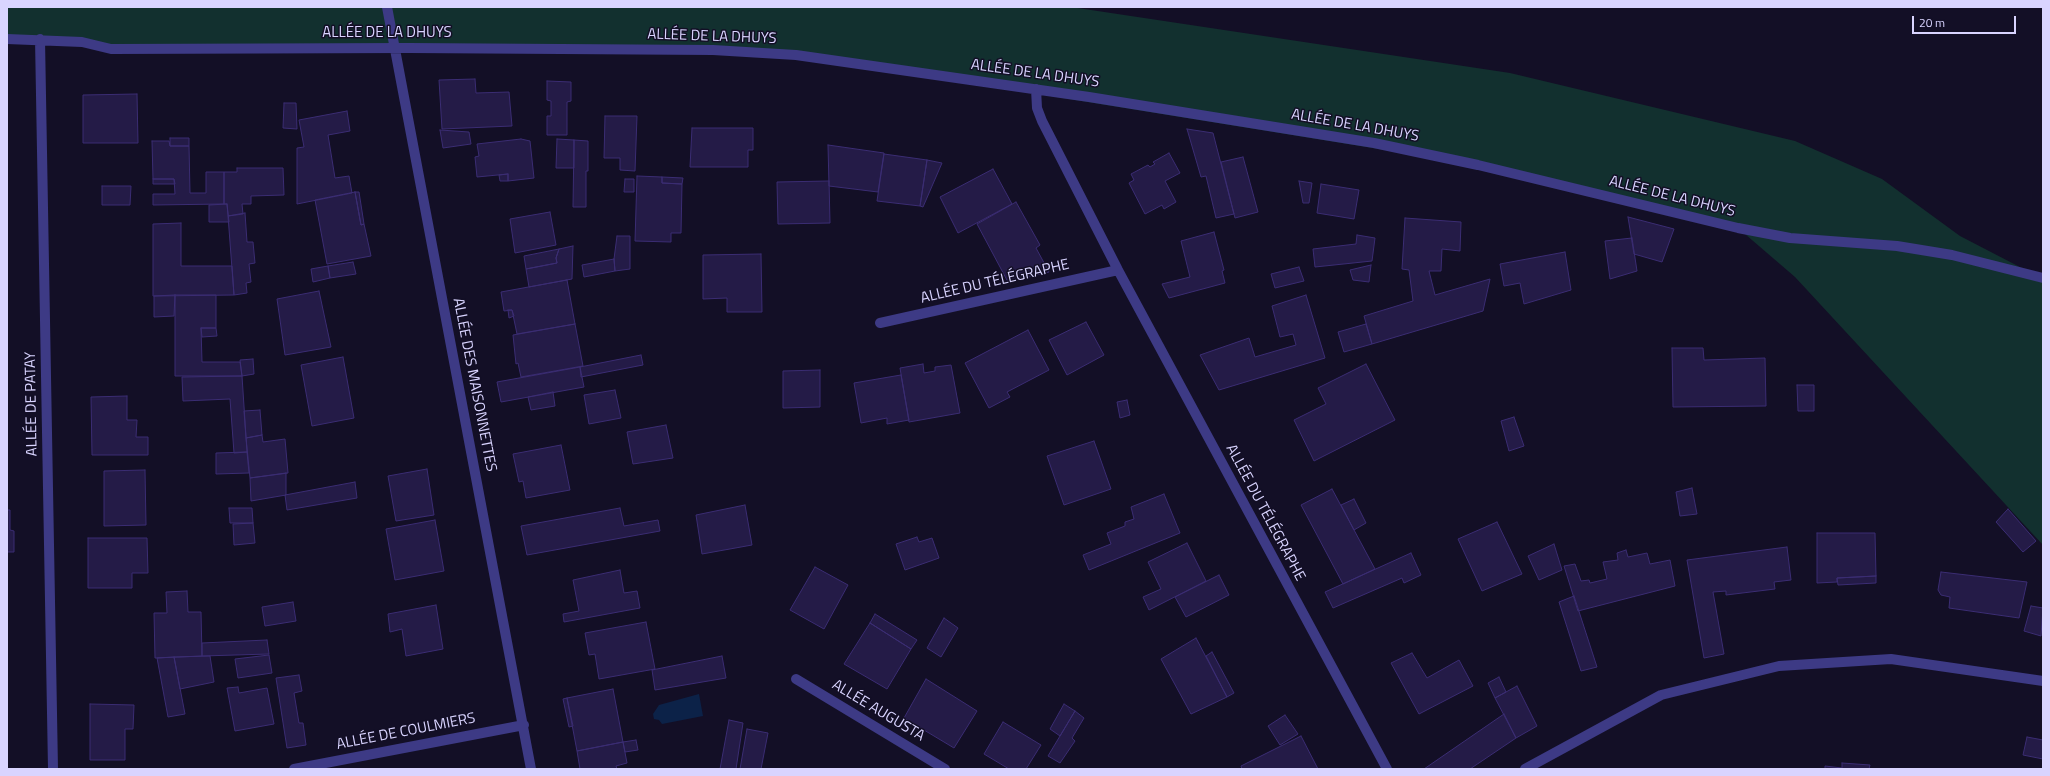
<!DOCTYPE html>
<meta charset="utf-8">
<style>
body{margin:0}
#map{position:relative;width:2050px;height:776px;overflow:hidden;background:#130f26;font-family:"Titillium Web",sans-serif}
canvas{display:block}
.frame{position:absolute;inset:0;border:8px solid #d9d4ff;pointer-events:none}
.scale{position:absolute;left:1912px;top:16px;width:104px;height:18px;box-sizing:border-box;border:2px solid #d9d4ff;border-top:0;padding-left:5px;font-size:12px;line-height:14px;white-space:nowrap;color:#d9d4ff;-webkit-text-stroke:3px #130f26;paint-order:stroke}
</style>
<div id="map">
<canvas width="2050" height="776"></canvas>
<div class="frame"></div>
<div class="scale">20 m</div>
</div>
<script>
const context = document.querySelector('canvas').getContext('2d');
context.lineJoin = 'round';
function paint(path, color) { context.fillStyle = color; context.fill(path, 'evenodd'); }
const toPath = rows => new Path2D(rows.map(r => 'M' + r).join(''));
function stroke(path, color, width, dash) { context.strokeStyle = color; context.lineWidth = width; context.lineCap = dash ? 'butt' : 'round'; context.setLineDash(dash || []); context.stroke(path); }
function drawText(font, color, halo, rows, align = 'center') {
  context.font = font + ' "Titillium Web",sans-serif'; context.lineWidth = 3; context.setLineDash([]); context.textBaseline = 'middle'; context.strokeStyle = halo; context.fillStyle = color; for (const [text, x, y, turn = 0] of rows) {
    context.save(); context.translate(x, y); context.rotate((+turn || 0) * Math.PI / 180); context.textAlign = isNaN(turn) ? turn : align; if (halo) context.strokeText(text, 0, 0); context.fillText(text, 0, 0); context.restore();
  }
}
const green = toPath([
 [7,7,1071,7,1510,73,1795,141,1882,179,1960,236,2043,279,2043,545,1795,277,1738,228,1478,165,796,55,111,49,7,39]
]);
const water = toPath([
 [699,694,703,716,662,724,659,720,654,719,653,714,659,705]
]);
const building = toPath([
 [475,79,476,93,509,92,512,126,442,129,439,80,475,79],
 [547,81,571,82,571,101,567,102,567,135,547,135,547,116,551,116,551,101,547,100,547,81],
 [137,94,138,143,83,143,83,95,137,94],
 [284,103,296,103,297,129,283,128,284,103],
 [347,111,350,131,328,135,335,178,349,176,352,193,297,204,297,148,304,147,299,120,347,111],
 [605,116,637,116,635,171,620,170,620,158,604,158,605,116],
 [692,128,753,128,753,150,748,150,748,167,690,167,692,128],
 [1187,129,1213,133,1234,214,1216,218,1206,176,1201,177,1187,129],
 [440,130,469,132,471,144,443,148,440,130],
 [170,138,189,138,189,146,170,146,170,138],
 [521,139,530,141,534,178,508,181,508,174,477,177,475,157,479,156,477,144,521,139],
 [557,139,574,140,574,168,556,168,557,139],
 [574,140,588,141,588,171,586,171,586,207,573,207,574,140],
 [152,141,169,141,170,146,189,146,190,193,206,193,206,172,224,172,224,204,153,205,153,194,175,194,174,179,153,179,152,141],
 [828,145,884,153,878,192,829,186,828,145],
 [1169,153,1180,173,1165,181,1176,202,1164,209,1162,205,1145,214,1129,183,1134,180,1131,174,1148,165,1150,167,1155,164,1153,162,1169,153],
 [884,154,927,160,920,206,877,201,884,154],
 [1243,157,1258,212,1235,218,1221,162,1243,157],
 [927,160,942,163,923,207,920,206,927,160],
 [237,168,283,168,284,195,251,196,251,204,242,204,243,214,228,216,227,204,224,204,224,172,237,172,237,168],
 [993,169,1012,204,958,233,940,197,993,169],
 [508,174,508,181,500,181,499,175,508,174],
 [637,176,662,177,662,183,682,184,681,233,671,233,671,242,635,241,637,176],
 [662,177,683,178,682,184,662,183,662,177],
 [153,179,174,179,175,184,153,184,153,179],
 [625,179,634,179,634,192,624,192,625,179],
 [829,181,830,223,778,224,777,182,829,181],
 [1299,181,1312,183,1309,203,1303,203,1299,181],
 [1321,184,1359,190,1354,219,1317,213,1321,184],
 [102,186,131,186,130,205,102,205,102,186],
 [355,192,359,192,364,224,361,225,355,192],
 [355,192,361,225,364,224,371,256,327,264,315,200,355,192],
 [1016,202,1040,245,1036,248,1049,272,1008,282,977,224,1016,202],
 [227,204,229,222,209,222,209,205,227,204],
 [550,212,556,245,515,253,510,219,550,212],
 [245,213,247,242,253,242,255,263,249,264,251,282,246,283,247,293,234,295,228,216,245,213],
 [1628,217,1674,229,1662,262,1634,254,1628,217],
 [1405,218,1461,222,1460,251,1442,249,1441,271,1429,271,1435,295,1490,279,1483,311,1372,344,1364,316,1413,301,1409,270,1402,269,1405,218],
 [181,223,181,266,232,266,234,295,153,296,153,224,181,223],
 [1214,232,1224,270,1222,271,1225,283,1169,298,1162,284,1190,277,1181,241,1214,232],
 [1357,235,1375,238,1372,261,1315,267,1313,249,1356,244,1357,235],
 [617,236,630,236,630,269,615,271,614,259,617,236],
 [1632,238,1637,271,1610,279,1605,241,1632,238],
 [573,246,572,279,529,287,526,269,557,263,556,258,559,249,573,246],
 [559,249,556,258,557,263,526,269,524,256,559,249],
 [1565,252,1571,290,1524,304,1520,283,1504,286,1500,264,1565,252],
 [761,254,762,312,727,312,727,298,703,299,703,255,761,254],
 [614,259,615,271,584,277,582,265,614,259],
 [353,262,356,274,330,278,328,266,353,262],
 [1371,265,1369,282,1353,280,1350,270,1371,265],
 [328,266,330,278,313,282,311,269,328,266],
 [1299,267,1304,281,1275,288,1271,274,1299,267],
 [567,280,575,324,517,334,512,310,504,311,501,292,567,280],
 [319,291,331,347,285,355,277,299,319,291],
 [175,295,216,295,216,328,201,328,202,362,240,362,242,376,175,376,175,295],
 [175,295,174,316,154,317,154,296,175,295],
 [1306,295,1325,358,1219,390,1200,355,1249,338,1255,357,1296,345,1293,334,1280,337,1272,306,1306,295],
 [508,310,512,310,514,316,509,318,508,310],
 [1086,322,1104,355,1067,375,1049,340,1086,322],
 [575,324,583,366,521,377,518,363,516,364,513,335,575,324],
 [1366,324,1372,344,1344,352,1338,332,1366,324],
 [201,328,216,328,217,336,202,337,201,328],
 [1028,330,1049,370,1007,392,1010,397,989,408,965,363,1028,330],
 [1672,348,1703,348,1704,360,1765,358,1766,406,1673,407,1672,348],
 [641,355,643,365,581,377,580,367,641,355],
 [343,357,354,418,312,426,301,365,343,357],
 [253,359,254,374,242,376,240,360,253,359],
 [923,364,924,373,935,371,935,367,951,365,960,413,909,422,900,368,923,364],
 [1366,364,1395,420,1314,461,1294,420,1326,404,1318,388,1366,364],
 [580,367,584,387,501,402,497,382,580,367],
 [820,370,820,407,783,408,783,371,820,370],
 [901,375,909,420,887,424,887,418,861,423,854,383,901,375],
 [242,376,247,452,234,453,230,399,183,401,182,377,242,376],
 [1797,385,1814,385,1814,411,1798,411,1797,385],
 [615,390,621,418,589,424,584,395,615,390],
 [553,392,555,406,531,410,528,397,553,392],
 [127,396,127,420,137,420,136,437,148,437,148,455,92,455,91,397,127,396],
 [1127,400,1130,415,1120,418,1117,402,1127,400],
 [260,410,262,435,246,438,244,411,260,410],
 [1514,417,1524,446,1509,451,1501,421,1514,417],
 [666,425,673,458,633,464,627,432,666,425],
 [262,435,263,442,285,439,288,473,250,478,246,438,262,435],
 [1094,441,1111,489,1064,505,1047,456,1094,441],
 [561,445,570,490,526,498,523,481,519,482,513,454,561,445],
 [247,452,249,473,216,474,216,453,247,452],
 [427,469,434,515,396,521,388,476,427,469],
 [145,470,146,525,104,526,104,471,145,470],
 [286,473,286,495,251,501,250,478,286,473],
 [355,482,357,498,287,510,285,495,355,482],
 [1692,488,1697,514,1680,516,1676,492,1692,488],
 [1332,489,1375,569,1343,584,1301,505,1332,489],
 [1164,494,1180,533,1089,570,1083,555,1111,544,1107,533,1125,526,1125,522,1134,519,1131,507,1164,494],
 [1354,499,1366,523,1354,530,1341,505,1354,499],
 [745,505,752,545,702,554,696,515,745,505],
 [229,508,252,508,253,523,230,523,229,508],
 [620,508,624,526,658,520,660,531,527,555,521,526,620,508],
 [2008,509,2036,541,2023,552,1996,522,2008,509],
 [7,510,10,510,10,530,14,531,14,552,7,552,7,510],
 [435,520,444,571,395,580,386,529,435,520],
 [1497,522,1522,574,1482,591,1458,539,1497,522],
 [253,523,255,543,234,545,233,524,253,523],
 [1817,533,1875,533,1876,576,1837,578,1837,582,1817,583,1817,533],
 [917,537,919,542,932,538,939,558,905,570,896,544,917,537],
 [88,538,147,538,148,573,132,573,132,588,88,588,88,538],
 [1187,543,1206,581,1149,610,1143,597,1161,589,1148,562,1187,543],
 [1554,544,1562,570,1539,580,1528,556,1554,544],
 [1787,547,1791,580,1774,582,1775,589,1726,595,1726,591,1713,592,1724,654,1704,658,1687,560,1787,547],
 [1626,550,1628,557,1647,553,1650,564,1670,560,1675,586,1578,611,1564,566,1575,564,1581,581,1589,580,1590,583,1607,579,1603,562,1618,560,1617,553,1626,550],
 [1411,553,1421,575,1404,583,1402,578,1333,608,1325,592,1411,553],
 [815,567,848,585,824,629,790,610,815,567],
 [620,570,624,593,637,591,640,608,564,622,563,614,579,611,573,580,620,570],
 [1941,572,2027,582,2019,618,1949,608,1950,597,1941,595,1938,590,1941,572],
 [1219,575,1229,595,1186,617,1175,597,1219,575],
 [1876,576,1876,583,1838,585,1837,578,1876,576],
 [187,591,188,612,201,612,202,656,155,658,154,613,167,613,166,592,187,591],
 [1574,596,1597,667,1581,671,1559,602,1574,596],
 [293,602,296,621,265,626,262,607,293,602],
 [436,605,443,649,406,656,402,629,390,632,388,614,436,605],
 [2031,606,2043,608,2041,636,2024,631,2031,606],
 [875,614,917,640,911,649,870,623,875,614],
 [944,618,958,628,941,657,927,648,944,618],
 [646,622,655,669,599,679,595,654,589,655,585,633,646,622],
 [870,623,911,649,887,689,844,664,870,623],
 [1196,638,1227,697,1191,714,1161,659,1196,638],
 [267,640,269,654,202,656,202,643,267,640],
 [1212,652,1234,693,1227,697,1206,656,1212,652],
 [1412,653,1427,678,1459,660,1473,686,1419,714,1391,663,1412,653],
 [269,655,272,673,238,678,235,659,269,655],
 [210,656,214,682,180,689,174,657,210,656],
 [722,656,726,678,655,690,652,670,722,656],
 [174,657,185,714,168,717,157,658,174,657],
 [299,675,302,691,294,693,299,723,303,723,306,745,287,748,276,678,299,675],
 [1499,677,1506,692,1495,698,1488,683,1499,677],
 [926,679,977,711,954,748,904,718,926,679],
 [1517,686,1537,726,1516,738,1495,698,1517,686],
 [238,687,239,693,267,688,274,724,235,731,227,688,238,687],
 [613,689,623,742,577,751,567,698,613,689],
 [567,698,573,726,569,727,563,699,567,698],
 [90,704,134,705,133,729,125,729,125,760,90,760,90,704],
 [1064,704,1075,711,1060,736,1050,729,1064,704],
 [1075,711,1084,718,1072,738,1075,741,1060,763,1048,756,1075,711],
 [1504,714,1516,738,1470,769,1424,769,1504,714],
 [1285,715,1298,734,1280,745,1268,726,1285,715],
 [729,720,743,723,736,769,720,769,729,720],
 [1003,722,1041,745,1026,769,1009,769,984,754,1003,722],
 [747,729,768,733,761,769,740,769,747,729],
 [1301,736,1318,769,1242,769,1241,766,1301,736],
 [2027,737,2043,740,2043,759,2023,755,2027,737],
 [636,740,638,750,625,752,623,742,636,740],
 [623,742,627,763,616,766,617,769,580,769,577,751,623,742],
 [1842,763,1870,765,1869,769,1825,769,1825,766,1842,768,1842,763]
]);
const minor = toPath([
 [387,7,531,769],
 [7,39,82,42,111,49,409,48,713,50,796,55,1089,97,1374,143,1478,165,1738,228,1790,238,1897,246,1952,255,2043,278],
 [40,39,53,769],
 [1036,89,1037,108,1042,121,1118,270,1387,769],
 [880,323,1118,270],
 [796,679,945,769],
 [294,769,524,725],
 [1525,769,1661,695,1779,666,1891,659,2043,681]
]);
const streetNames = [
 ["ALLÉE DE LA DHUYS",387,33],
 ["ALLÉE DE LA DHUYS",712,37,2],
 ["ALLÉE DE LA DHUYS",1035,74,8],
 ["ALLÉE DE LA DHUYS",1355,126,10],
 ["ALLÉE DE LA DHUYS",1672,197,14],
 ["ALLÉE DU TÉLÉGRAPHE",995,282,-13],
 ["ALLÉE DES MAISONNETTES",474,385,79],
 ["ALLÉE DE PATAY",32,404,-91],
 ["ALLÉE DU TÉLÉGRAPHE",1265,513,62],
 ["ALLÉE AUGUSTA",878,711,31],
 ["ALLÉE DE COULMIERS",406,732,-11]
];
paint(green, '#12302f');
paint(water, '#0c2248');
paint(building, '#241b47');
stroke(building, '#3b2d73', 1);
stroke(minor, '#3d3a85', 10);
drawText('15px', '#d9d4ff', '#130f26', streetNames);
</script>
